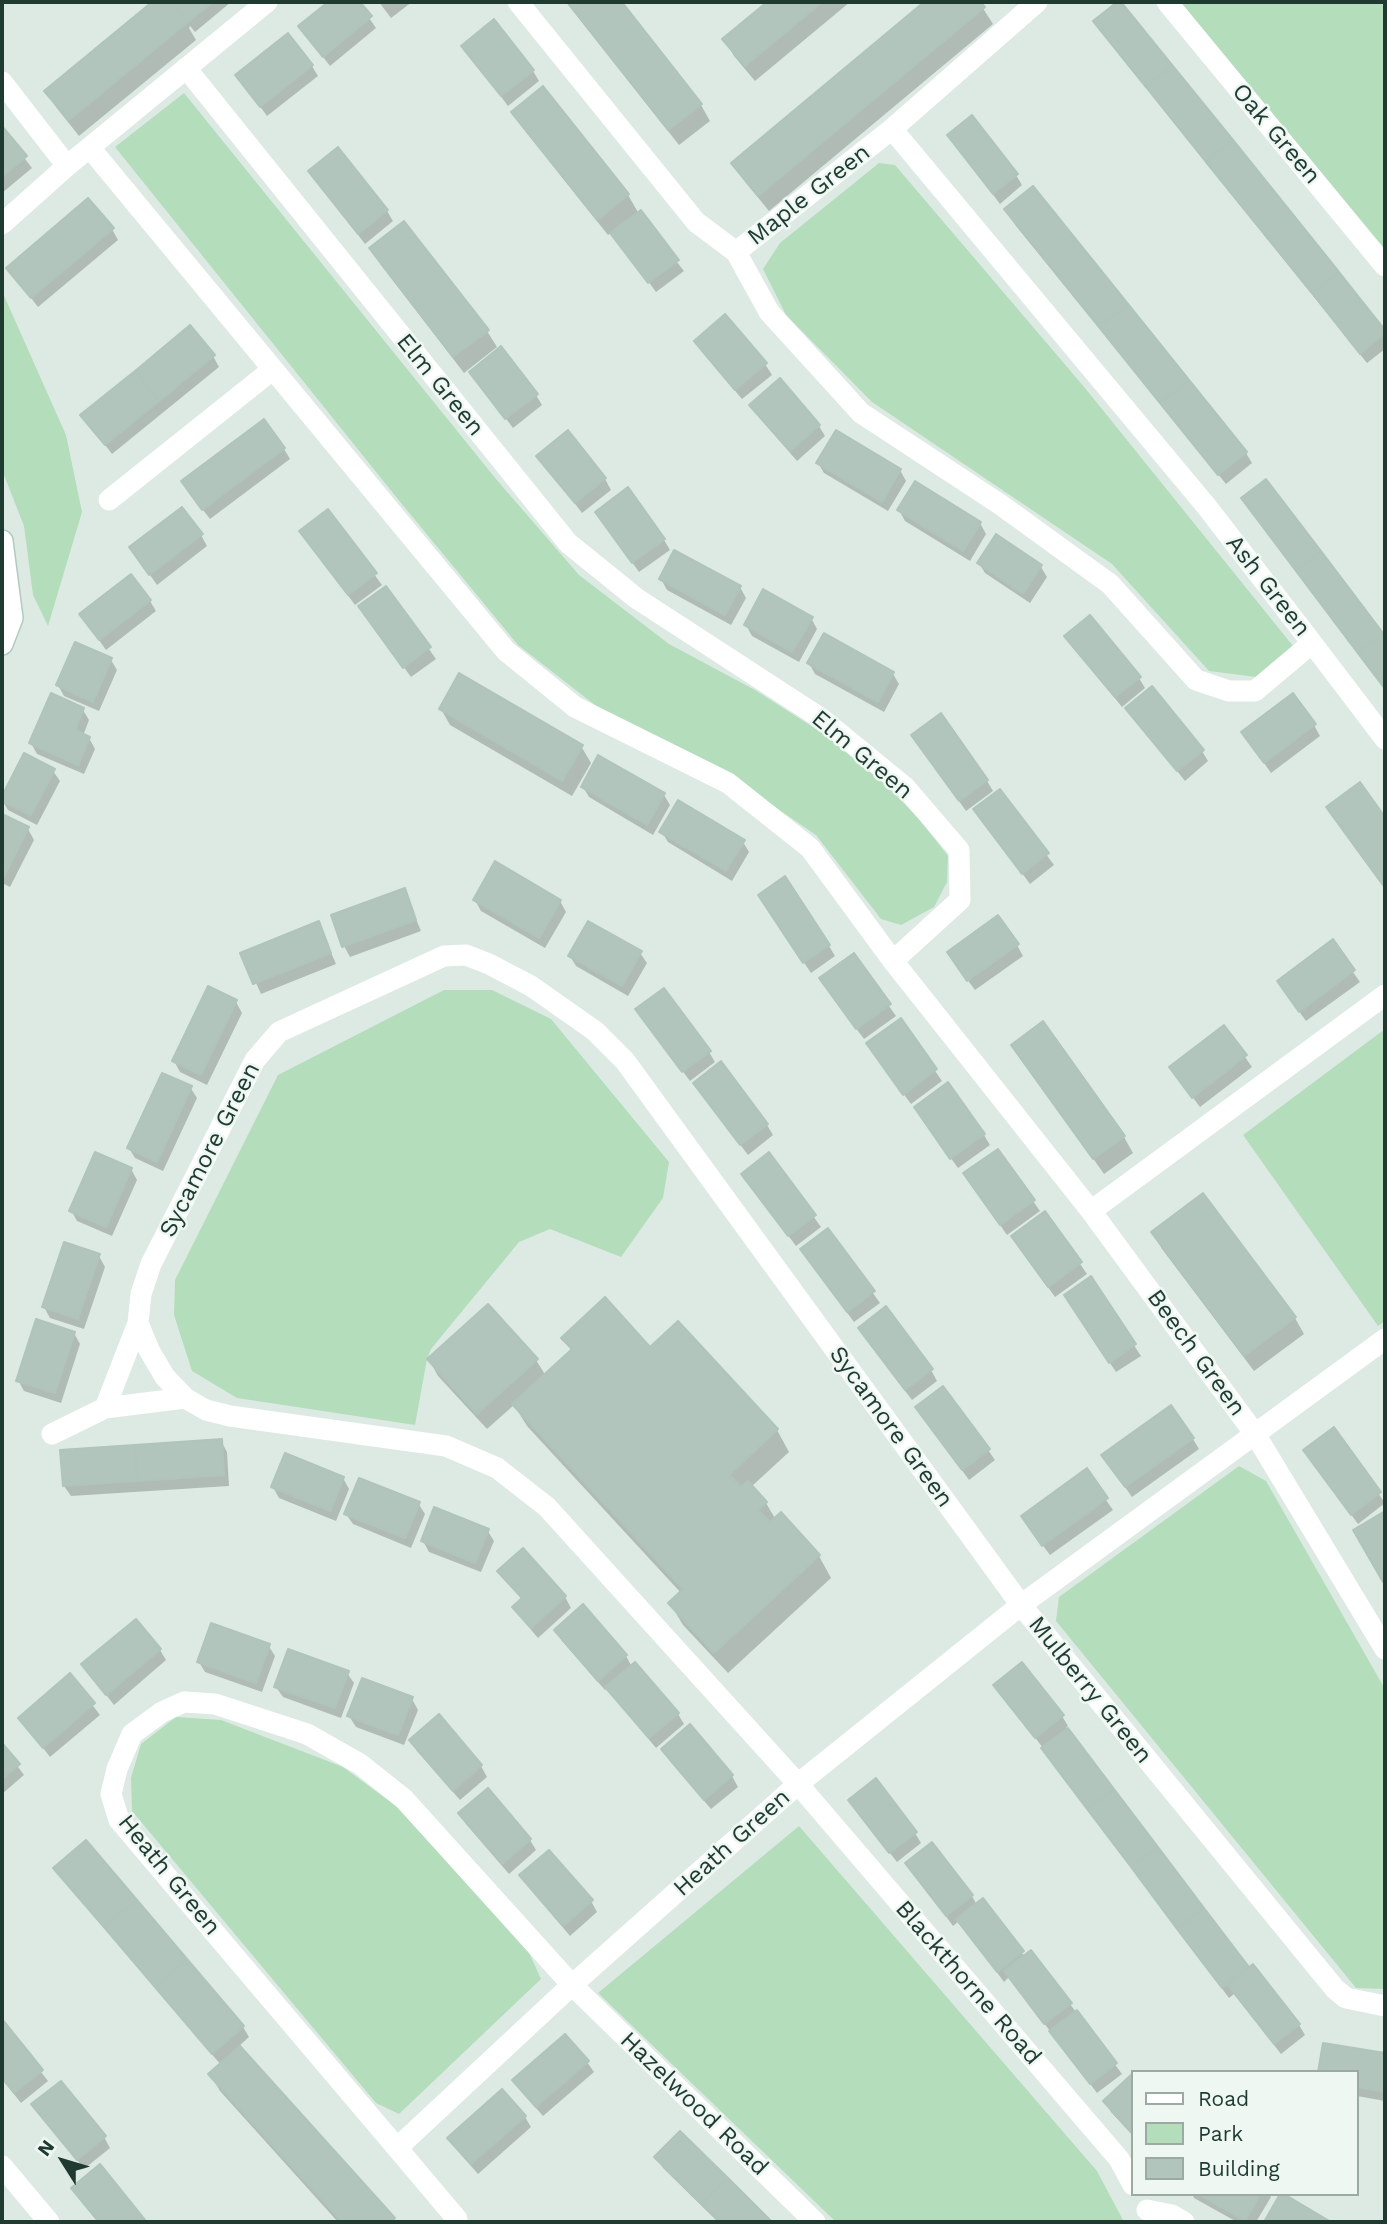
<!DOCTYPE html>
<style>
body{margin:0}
#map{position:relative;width:1387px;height:2224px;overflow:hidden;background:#ddeae3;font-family:"Work Sans",sans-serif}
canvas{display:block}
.frame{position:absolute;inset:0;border:4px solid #1e3a31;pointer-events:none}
.legend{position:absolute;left:1131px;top:2070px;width:228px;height:126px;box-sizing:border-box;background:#eef7f1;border:2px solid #9baba4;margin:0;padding:9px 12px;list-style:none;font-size:21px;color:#1e3a31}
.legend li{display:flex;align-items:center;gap:14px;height:35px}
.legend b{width:35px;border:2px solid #9baba4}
.north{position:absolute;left:28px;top:2126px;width:70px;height:70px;-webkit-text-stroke:5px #eef7f1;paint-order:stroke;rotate:307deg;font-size:19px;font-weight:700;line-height:28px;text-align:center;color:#1e3a31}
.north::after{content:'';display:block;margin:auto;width:24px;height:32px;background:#1e3a31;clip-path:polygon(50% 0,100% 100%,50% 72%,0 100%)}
</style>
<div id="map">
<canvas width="1387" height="2224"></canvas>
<div class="frame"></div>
<ul class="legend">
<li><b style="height:9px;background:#fff"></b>Road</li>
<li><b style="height:19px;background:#b4ddbc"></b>Park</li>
<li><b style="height:19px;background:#b2c5bc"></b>Building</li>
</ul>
<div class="north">N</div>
</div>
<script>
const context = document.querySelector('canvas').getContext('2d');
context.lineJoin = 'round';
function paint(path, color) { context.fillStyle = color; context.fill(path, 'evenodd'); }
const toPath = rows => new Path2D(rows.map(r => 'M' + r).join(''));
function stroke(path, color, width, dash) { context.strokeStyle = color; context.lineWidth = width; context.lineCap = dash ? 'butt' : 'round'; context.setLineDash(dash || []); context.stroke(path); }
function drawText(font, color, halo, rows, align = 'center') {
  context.font = font + ' "Work Sans",sans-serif'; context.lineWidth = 5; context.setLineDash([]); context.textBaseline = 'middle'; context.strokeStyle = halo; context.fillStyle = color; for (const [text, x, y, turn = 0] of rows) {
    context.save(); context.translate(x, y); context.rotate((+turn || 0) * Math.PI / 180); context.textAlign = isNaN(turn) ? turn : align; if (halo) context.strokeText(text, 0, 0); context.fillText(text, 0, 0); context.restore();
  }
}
const green = toPath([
 [1180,2,1381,2,1385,8,1385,251],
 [184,93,496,479,579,575,669,644,755,690,858,756,919,819,948,856,947,882,934,907,901,925,881,919,816,835,728,775,600,709,518,645,397,498,115,147],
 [879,163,895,165,1085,388,1293,646,1256,677,1209,671,1112,564,872,402,786,315,763,269,780,243],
 [2,291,66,435,82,512,48,626,33,595,24,526,2,470],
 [444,990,492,990,551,1019,669,1162,663,1198,621,1257,550,1229,519,1242,431,1349,427,1359,415,1425,237,1398,192,1371,174,1315,175,1280,278,1075],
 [1385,1029,1385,1321,1378,1326,1243,1135],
 [1239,1466,1266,1481,1385,1689,1385,1989,1356,1988,1056,1621,1059,1597],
 [176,1717,221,1720,343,1767,396,1806,527,1948,541,1979,399,2114,376,2103,132,1811,131,1778,141,1744],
 [799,1826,1097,2171,1124,2222,836,2222,598,1993]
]);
const shadow = toPath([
 [155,2,231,2,195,32,190,26,189,28,196,40,79,136,56,107,46,91],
 [331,2,358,2,376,28,330,66,300,27],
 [379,2,412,2,391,18],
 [566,2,619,2,701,105,710,121,679,145],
 [770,2,850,2,755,81,734,56,725,40],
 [927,2,979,2,993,24,769,211,743,179,733,163],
 [1119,2,1385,333,1385,349,1367,363,1101,32,1095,22],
 [463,46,533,71,539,81,508,106],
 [312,66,318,76,267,116,238,76],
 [513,112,628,195,639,214,684,271,656,292,612,232,608,235,523,128],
 [2,129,32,168,2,193],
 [949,136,1016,175,1022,185,1000,204],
 [310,172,387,211,393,221,365,244],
 [1006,210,1246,453,1252,463,1226,484,1016,226],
 [112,229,118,240,38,307,8,268],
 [371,249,487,331,497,347,464,373,381,265],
 [696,341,765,364,772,375,742,399,702,352],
 [213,356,219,367,112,454,82,415],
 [471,372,536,395,542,405,513,428],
 [752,405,819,426,825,436,797,461,758,416],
 [284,449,290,459,210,519,189,492],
 [539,456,605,479,611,490,582,513],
 [818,463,900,470,906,481,888,511,824,473],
 [1266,481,1385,639,1385,689,1243,499],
 [899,510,980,523,986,534,970,561,905,521],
 [328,511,382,585,355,605,301,532],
 [604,523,664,540,670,550,639,572],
 [201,535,207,546,157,585,131,548],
 [979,563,1041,567,1047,577,1030,603,985,573],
 [661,579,740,587,746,598,731,625,667,590],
 [386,588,436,659,411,677,367,617],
 [150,601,156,611,106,650,81,615],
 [811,618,817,629,799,662,752,636,746,625],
 [1067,636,1139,678,1145,688,1122,707,1073,647],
 [111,660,117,670,99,711,64,696,58,685],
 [809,663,893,674,899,684,884,712,815,674],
 [1127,708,1202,751,1208,761,1185,781],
 [441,709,581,746,591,763,572,796,450,725],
 [83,710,89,720,83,736,89,738,95,749,84,774,37,754,31,743],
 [1314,725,1320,736,1271,773,1243,733],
 [920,746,987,781,993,791,966,811],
 [24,756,53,771,60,781,37,825,8,810,2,800],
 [1359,785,1385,820,1385,888,1328,807],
 [583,787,664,795,670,805,653,835,589,797],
 [999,791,1054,865,1030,884,975,810],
 [2,816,28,829,34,840,10,887,2,883],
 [662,832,743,842,749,852,732,881,668,842],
 [404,890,421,931,350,957,344,946],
 [475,900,560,901,566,912,545,948,481,911],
 [766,906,829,946,835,956,811,973],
 [318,923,336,964,261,994,243,954],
 [1332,942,1360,982,1306,1021,1285,992],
 [1017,945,1023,956,975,990,955,963],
 [640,953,647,963,628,996,576,966,570,956],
 [853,955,896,1016,864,1039,827,989],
 [236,1002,242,1013,207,1085,180,1072,174,1061],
 [644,1020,709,1052,715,1062,690,1081],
 [900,1020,942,1081,911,1104,874,1054],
 [1224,1027,1252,1067,1200,1107,1178,1078],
 [1013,1045,1124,1137,1133,1153,1104,1174],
 [190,1087,197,1098,163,1171,135,1158,129,1148],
 [702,1094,767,1125,773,1135,748,1155],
 [922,1118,984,1135,990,1145,958,1168],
 [769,1155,821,1227,796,1246,750,1185],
 [131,1169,137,1180,112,1236,77,1221,71,1210],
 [972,1185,1033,1201,1040,1211,1007,1235],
 [1045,1213,1087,1274,1055,1297,1019,1247],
 [828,1230,880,1303,854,1322,808,1260],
 [1153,1233,1295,1318,1304,1334,1254,1371,1162,1249],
 [99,1256,105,1267,84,1329,50,1318,44,1307],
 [1090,1279,1141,1356,1116,1372,1072,1306],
 [74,1333,80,1344,61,1403,24,1391,18,1380],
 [564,1338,650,1349,777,1430,789,1452,751,1487,766,1503,776,1520,781,1515,819,1556,831,1578,728,1673,683,1625,670,1603,681,1593,527,1426,514,1405,487,1429,438,1376,429,1359,536,1360,546,1376,572,1352],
 [866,1339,931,1370,937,1381,912,1400],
 [917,1408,988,1450,995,1460,969,1480],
 [1334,1430,1385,1503,1358,1524,1312,1461],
 [1193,1439,1199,1449,1132,1497,1110,1466],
 [221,1441,227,1452,229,1486,71,1496,64,1486],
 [1086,1471,1113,1510,1050,1555,1029,1527],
 [343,1478,349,1489,336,1521,279,1498,273,1487],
 [418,1503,425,1514,411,1548,353,1524,346,1514],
 [487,1530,494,1541,481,1572,429,1552,423,1541],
 [523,1550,565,1597,571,1608,538,1638,521,1618,514,1608,523,1600,500,1571],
 [556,1630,626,1656,632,1667,678,1714,684,1724,656,1748,614,1698,608,1688,605,1690,562,1641],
 [268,1645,275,1656,262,1692,205,1672,199,1662],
 [160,1650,166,1660,114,1705,83,1665],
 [347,1673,354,1683,341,1718,283,1697,276,1687],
 [70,1676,100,1715,50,1757,20,1718],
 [996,1685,1062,1716,1068,1726,1066,1728,1249,1970,1299,2025,1305,2035,1281,2054,1234,1994,1229,1998],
 [412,1699,418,1710,404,1745,356,1727,349,1716],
 [439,1717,481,1766,487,1777,460,1800,417,1751,411,1740],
 [2,1745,24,1775,2,1794],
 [663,1749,732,1776,738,1787,711,1809,669,1760],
 [857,1811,915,1833,921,1843,897,1862],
 [460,1814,530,1840,536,1850,509,1874,466,1824],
 [907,1863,972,1896,977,1905,1070,2004,1122,2074,1097,2093,1009,1977,1004,1982,959,1921,953,1926],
 [56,1869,243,2027,249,2037,238,2047,395,2222,338,2222,220,2091,210,2074,221,2065,62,1879],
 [522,1876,591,1901,597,1912,570,1936,528,1886],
 [2,2022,48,2081,21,2103,2,2079],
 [1325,2045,1385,2055,1385,2101,1357,2096,1357,2072],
 [587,2062,594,2072,543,2116,521,2091,515,2080],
 [1132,2077,1133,2078,1133,2136,1111,2112,1105,2101],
 [34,2105,104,2137,110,2148,84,2169],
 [525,2117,531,2127,478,2174,456,2149,449,2138],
 [680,2134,769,2222,718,2222,663,2168,656,2157],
 [100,2167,144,2222,98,2222,79,2199,73,2188],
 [1192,2194,1269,2194,1271,2197,1256,2222,1237,2222,1194,2198]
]);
const building = toPath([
 [152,2,171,2,188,22,69,120,44,91,152,2],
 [171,2,213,2,188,22,171,2],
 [328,2,360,2,372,16,323,57,298,26,328,2],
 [567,2,622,2,702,104,668,130,567,2],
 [767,2,822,2,745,66,722,39,767,2],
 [924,2,981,2,985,7,758,196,731,163,924,2],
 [1117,2,1121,2,1172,65,1146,87,1093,21,1117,2],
 [494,19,534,70,501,96,461,46,494,19],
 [288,33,313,65,260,107,235,75,288,33],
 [1172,65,1233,140,1206,162,1146,87,1172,65],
 [543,86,629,194,597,220,511,112,543,86],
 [972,115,1018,174,993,194,947,135,972,115],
 [2,126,27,156,2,177,2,126],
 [1233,140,1339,272,1312,293,1206,162,1233,140],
 [338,147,388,210,358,234,308,171,338,147],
 [1033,186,1128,304,1099,327,1004,209,1033,186],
 [88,198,114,228,31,298,6,268,88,198],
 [641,210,679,260,648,283,610,233,641,210],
 [404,221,489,330,453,357,369,248,404,221],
 [1339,272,1385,330,1385,333,1360,354,1312,293,1339,272],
 [1128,304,1189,380,1160,403,1099,327,1128,304],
 [725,314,767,363,735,390,694,341,725,314],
 [190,325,215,355,159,401,135,371,190,325],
 [501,346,538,394,505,419,469,372,501,346],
 [135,371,159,401,105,445,80,415,135,371],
 [780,378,820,425,790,451,749,405,780,378],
 [1189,380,1247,452,1218,475,1160,403,1189,380],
 [264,419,285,448,202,510,181,481,264,419],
 [568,430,606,478,575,503,536,456,568,430],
 [836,430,901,469,882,502,816,463,836,430],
 [1266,479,1321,551,1296,571,1241,498,1266,479],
 [915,481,981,522,963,551,897,510,915,481],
 [628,487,665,539,632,563,595,512,628,487],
 [182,507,203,534,149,575,129,547,182,507],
 [328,509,377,573,348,595,299,531,328,509],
 [996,534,1042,565,1023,594,977,563,996,534],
 [674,550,741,586,725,615,659,579,674,550],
 [1321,551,1383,633,1357,652,1296,571,1321,551],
 [131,574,151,600,99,640,79,614,131,574],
 [386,586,431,647,403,668,358,606,386,586],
 [763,589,813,617,792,652,744,625,763,589],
 [1090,615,1141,677,1115,697,1064,636,1090,615],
 [824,633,894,672,878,702,807,663,824,633],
 [1383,633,1385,636,1385,689,1357,652,1383,633],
 [75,642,112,658,93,702,56,685,75,642],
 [459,673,583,745,562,781,439,709,459,673],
 [1152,686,1204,750,1177,771,1125,708,1152,686],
 [51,693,84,708,75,730,90,737,78,765,29,743,51,693],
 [1293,693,1316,724,1264,763,1241,732,1293,693],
 [941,713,988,780,959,801,911,735,941,713],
 [24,753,55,769,31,815,2,801,2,796,24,753],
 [598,755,665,793,647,825,581,787,598,755],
 [1360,782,1385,817,1385,888,1326,807,1360,782],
 [1000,789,1049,853,1022,874,973,809,1000,789],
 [678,800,745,840,726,871,659,832,678,800],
 [2,814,29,827,4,877,2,876,2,814],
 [495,861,561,900,539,938,473,900,495,861],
 [785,876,830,945,803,963,758,895,785,876],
 [405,888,416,920,342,947,331,915,405,888],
 [998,915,1019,944,967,981,947,952,998,915],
 [319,921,331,953,253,984,240,953,319,921],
 [588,921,642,951,622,986,568,956,588,921],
 [1333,939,1355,970,1299,1012,1277,981,1333,939],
 [854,953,891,1004,856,1029,819,978,854,953],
 [208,986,237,1000,201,1075,172,1061,208,986],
 [664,988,711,1051,682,1072,635,1009,664,988],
 [901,1018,937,1069,903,1095,866,1043,901,1018],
 [1043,1021,1125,1136,1093,1159,1011,1045,1043,1021],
 [1224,1025,1247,1055,1192,1098,1169,1067,1224,1025],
 [721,1061,768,1124,740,1145,693,1083,721,1061],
 [162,1073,192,1086,157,1162,127,1148,162,1073],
 [948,1082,985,1134,950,1159,914,1107,948,1082],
 [998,1149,1035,1200,1000,1225,963,1173,998,1149],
 [95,1152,132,1168,106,1227,69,1211,95,1152],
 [769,1152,816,1215,788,1236,741,1174,769,1152],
 [1203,1193,1296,1317,1244,1356,1151,1232,1203,1193],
 [1045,1211,1082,1262,1048,1287,1011,1236,1045,1211],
 [828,1228,875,1291,847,1312,800,1249,828,1228],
 [64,1242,100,1254,78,1319,42,1307,64,1242],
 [1091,1276,1136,1344,1109,1363,1064,1295,1091,1276],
 [605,1297,650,1347,678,1321,778,1429,729,1475,741,1487,748,1481,767,1502,758,1510,770,1522,781,1512,820,1555,714,1653,668,1603,683,1589,512,1404,572,1349,561,1338,605,1297],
 [488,1304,538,1359,477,1414,427,1359,488,1304],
 [886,1306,933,1369,905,1390,858,1328,886,1306],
 [36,1319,75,1332,55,1393,16,1381,36,1319],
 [943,1386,990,1449,962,1470,915,1407,943,1386],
 [1171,1405,1194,1438,1125,1487,1101,1455,1171,1405],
 [1334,1427,1381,1492,1351,1515,1303,1450,1334,1427],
 [222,1439,224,1475,137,1481,135,1445,222,1439],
 [135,1445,137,1481,63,1486,60,1450,135,1445],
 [285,1453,344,1477,330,1511,271,1487,285,1453],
 [1087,1468,1108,1498,1042,1546,1021,1516,1087,1468],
 [359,1478,420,1502,405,1538,344,1514,359,1478],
 [434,1507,489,1529,475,1563,421,1541,434,1507],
 [1385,1511,1385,1581,1383,1582,1353,1530,1385,1511],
 [523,1548,566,1596,531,1628,512,1607,522,1598,497,1571,523,1548],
 [583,1604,627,1655,598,1681,554,1630,583,1604],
 [136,1619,161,1649,106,1695,81,1664,136,1619],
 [211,1623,270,1644,256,1683,197,1662,211,1623],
 [288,1649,349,1671,335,1708,274,1687,288,1649],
 [635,1662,679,1713,649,1738,605,1687,635,1662],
 [1022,1662,1064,1715,1035,1738,993,1685,1022,1662],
 [70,1673,95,1703,43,1748,18,1718,70,1673],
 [362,1678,413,1697,398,1735,347,1716,362,1678],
 [439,1714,482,1765,453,1791,409,1740,439,1714],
 [690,1724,733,1775,704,1800,661,1749,690,1724],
 [1068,1728,1114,1789,1087,1809,1041,1748,1068,1728],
 [2,1743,20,1764,2,1779,2,1743],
 [876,1778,917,1832,889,1853,848,1800,876,1778],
 [488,1788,531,1839,502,1864,458,1813,488,1788],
 [1114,1789,1158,1847,1131,1867,1087,1809,1114,1789],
 [86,1840,137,1900,104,1927,53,1868,86,1840],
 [932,1842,973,1895,946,1916,905,1863,932,1842],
 [1158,1847,1204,1908,1177,1929,1131,1867,1158,1847],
 [549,1850,593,1900,563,1926,519,1875,549,1850],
 [983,1898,1024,1951,997,1972,956,1919,983,1898],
 [137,1900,187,1959,155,1987,104,1927,137,1900],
 [1204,1908,1249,1967,1222,1988,1177,1929,1204,1908],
 [1031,1950,1072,2003,1044,2024,1004,1971,1031,1950],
 [187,1959,244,2026,212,2054,155,1987,187,1959],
 [1253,1964,1300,2024,1274,2044,1227,1984,1253,1964],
 [1077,2010,1117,2063,1090,2084,1049,2031,1077,2010],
 [2,2019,43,2070,14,2093,2,2078,2,2019],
 [565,2034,589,2061,536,2107,512,2080,565,2034],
 [1323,2043,1385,2053,1385,2092,1357,2087,1357,2072,1318,2072,1323,2043],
 [240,2046,395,2218,391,2222,342,2222,208,2074,240,2046],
 [1132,2074,1133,2075,1133,2134,1103,2101,1132,2074],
 [61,2081,106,2136,77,2160,31,2104,61,2081],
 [502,2089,526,2116,471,2164,447,2138,502,2089],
 [680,2131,728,2178,702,2204,654,2157,680,2131],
 [100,2164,145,2220,142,2222,99,2222,71,2188,100,2164],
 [728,2178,772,2222,720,2222,702,2204,728,2178],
 [1198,2194,1260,2194,1245,2221,1198,2194],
 [1280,2194,1284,2194,1331,2222,1264,2222,1280,2194]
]);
const street = toPath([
 [518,2,696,222,736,252,892,129,1037,2],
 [1167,2,1385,266],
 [2,82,67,166],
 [90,148,506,651,575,707,728,783,810,848,893,961,960,900,959,850,905,787,822,719,636,598,568,543,186,68],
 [2,224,67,166,267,2],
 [736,252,769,312,861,413,1001,505,1110,584,1196,680,1229,691,1255,691,1312,643,1207,507,892,129],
 [109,500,272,370],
 [1312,643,1385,739],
 [893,961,1091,1211,1255,1434,1385,1339],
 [1091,1211,1385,995],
 [105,1408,138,1323],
 [52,1434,105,1408,185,1398],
 [1385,1649,1255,1434,1021,1605,1335,1989,1346,1998,1385,2006],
 [397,2148,457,2219],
 [2,2166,49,2222],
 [1147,2210,1172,2215,1184,2222],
 [815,2222,572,1985,404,1799,360,1764,307,1734,215,1704,184,1702,162,1712,132,1734,117,1769,111,1794,119,1820,397,2148,572,1985,798,1784,1021,1605,625,1061,595,1031,531,986,489,964,466,955,444,956,279,1032,255,1060,151,1264,141,1294,138,1323,149,1350,165,1377,185,1398,206,1410,230,1416,446,1446,497,1468,547,1507,798,1784,1119,2159,1133,2185]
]);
const secondary = toPath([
 [2,541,12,618,2,644]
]);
const streetNames = [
 ["Oak Green",1276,134,50],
 ["Maple Green",809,195,-38],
 ["Elm Green",440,385,51],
 ["Ash Green",1268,586,52],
 ["Elm Green",862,755,40],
 ["Sycamore Green",210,1150,-63],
 ["Beech Green",1196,1353,54],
 ["Sycamore Green",891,1427,54],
 ["Mulberry Green",1090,1690,51],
 ["Heath Green",732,1843,-42],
 ["Heath Green",169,1875,51],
 ["Blackthorne Road",968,1983,49],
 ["Hazelwood Road",694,2104,44]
];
paint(green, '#b4ddbc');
paint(shadow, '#0003');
paint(building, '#b2c5bc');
stroke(building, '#afc4ba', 2);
stroke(secondary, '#b0cbbf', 24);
stroke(street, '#fff', 21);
stroke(secondary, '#fff', 21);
drawText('24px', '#1e3a31', '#eef7f1', streetNames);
</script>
